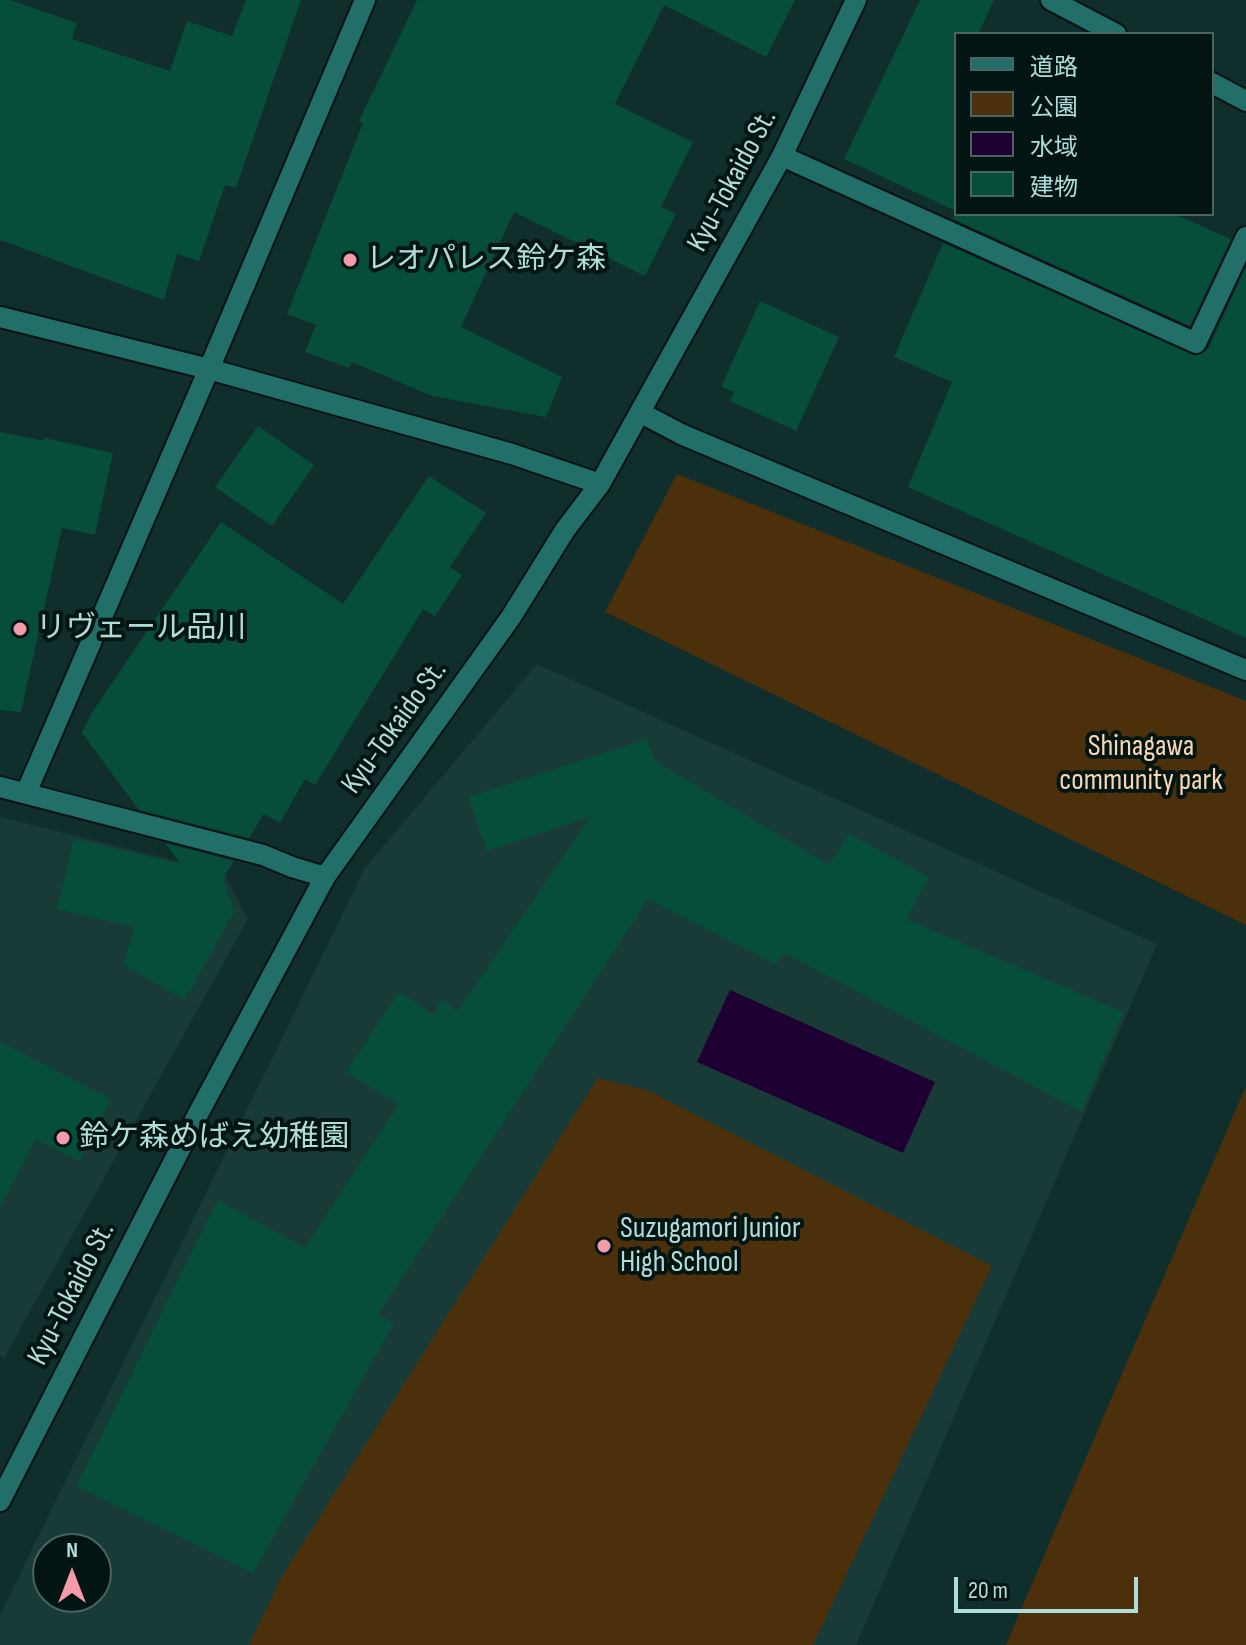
<!DOCTYPE html>
<meta charset="utf-8">
<style>
body{margin:0}
#map{position:relative;width:1246px;height:1645px;overflow:hidden;background:#0f2e2c;font-family:"Sofia Sans Condensed","Noto Sans JP",sans-serif}
canvas{display:block}
.legend{position:absolute;left:954px;top:32px;width:260px;height:184px;box-sizing:border-box;background:#021513;border:2px solid #486562;margin:0;padding:10px 14px;list-style:none;font-size:24px;color:#b1ddd8}
.legend li{display:flex;align-items:center;gap:16px;height:40px}
.legend b{width:40px;border:2px solid #486562}
.north{position:absolute;left:32px;top:1533px;width:80px;height:80px;box-sizing:border-box;background:#021513;border:2px solid #486562;border-radius:50%;rotate:0deg;font-size:22px;font-weight:700;line-height:32px;text-align:center;color:#b1ddd8}
.north::after{content:'';display:block;margin:auto;width:28px;height:36px;background:#f39aab;clip-path:polygon(50% 0,100% 100%,50% 72%,0 100%)}
.scale{position:absolute;left:954px;top:1577px;width:184px;height:36px;box-sizing:border-box;border:4px solid #b1ddd8;border-top:0;padding-left:10px;font-size:24px;line-height:28px;white-space:nowrap;color:#b1ddd8;-webkit-text-stroke:6px #021513;paint-order:stroke}
</style>
<div id="map">
<canvas width="1246" height="1645"></canvas>
<ul class="legend">
<li><b style="height:10px;background:#226f69"></b>道路</li>
<li><b style="height:22px;background:#4c300c"></b>公園</li>
<li><b style="height:22px;background:#1e0032"></b>水域</li>
<li><b style="height:22px;background:#064e3a"></b>建物</li>
</ul>
<div class="north">N</div>
<div class="scale">20 m</div>
</div>
<script>
const context = document.querySelector('canvas').getContext('2d');
context.lineJoin = 'round';
function paint(path, color) { context.fillStyle = color; context.fill(path, 'evenodd'); }
const toPath = rows => new Path2D(rows.map(r => 'M' + r).join(''));
function stroke(path, color, width, dash) { context.strokeStyle = color; context.lineWidth = width; context.lineCap = dash ? 'butt' : 'round'; context.setLineDash(dash || []); context.stroke(path); }
function drawText(font, color, halo, rows, align = 'center') {
  context.font = font + ' "Sofia Sans Condensed","Noto Sans JP",sans-serif'; context.lineWidth = 8; context.setLineDash([]); context.textBaseline = 'middle'; context.strokeStyle = halo; context.fillStyle = color; for (const [text, x, y, turn = 0] of rows) {
    context.save(); context.translate(x, y); context.rotate((+turn || 0) * Math.PI / 180); context.textAlign = isNaN(turn) ? turn : align; if (halo) context.strokeText(text, 0, 0); context.fillText(text, 0, 0); context.restore();
  }
}
const built = toPath([
 [537,664,1157,944,856,1645,0,1645,0,1615,365,868],
 [48,1549,96,1549,96,1597,48,1597],
 [0,817,224,873,248,919,4,1358,0,1356]
]);
const green = toPath([
 [677,474,1246,701,1246,925,605,612],
 [598,1078,649,1091,992,1266,813,1645,249,1645,281,1578],
 [1246,1086,1246,1645,1006,1645,1100,1425]
]);
const water = toPath([
 [730,990,935,1082,903,1153,697,1062]
]);
const building = toPath([
 [0,0,10,0,77,23,72,39,170,71,187,21,232,36,246,0,301,0,236,188,225,185,199,261,177,254,164,300,0,240],
 [417,0,795,0,766,57,664,5,615,104,693,142,661,207,676,214,645,276,514,212,461,327,562,377,546,417,432,396,352,362,349,368,305,352,316,325,287,314,363,123,359,121],
 [920,0,994,0,978,34,956,34,956,211,844,159],
 [955,214,1174,214,1231,239,1190,326,953,219],
 [943,243,1196,356,1208,349,1246,267,1246,638,908,487,952,382,894,357],
 [760,301,839,337,796,431,730,401,734,392,721,387],
 [258,426,314,465,272,526,215,487],
 [0,432,44,441,45,438,113,453,95,535,62,528,21,712,0,710],
 [429,476,486,513,450,567,462,575,435,616,423,609,315,785,305,779,280,823,264,814,249,838,139,810,82,733,91,714,221,522,343,604],
 [647,739,655,761,829,865,849,834,929,877,906,919,1123,1012,1082,1112,785,953,775,964,648,899,378,1315,394,1323,253,1573,76,1486,218,1200,305,1248,399,1104,346,1072,399,992,434,1015,441,999,458,1011,590,817,487,851,468,797],
 [74,839,181,864,165,843,234,861,223,878,234,912,185,1000,124,965,134,927,57,909],
 [0,1042,111,1099,80,1161,36,1139,0,1207]
]);
const service = toPath([
 [1051,0,1116,34],
 [1212,83,1246,101],
 [782,156,1196,343,1246,237]
]);
const minor = toPath([
 [0,317,209,369,512,454,600,484],
 [641,413,683,435,1246,670],
 [0,787,263,855,292,867,325,877]
]);
const tertiary = toPath([
 [26,793,209,369,365,0],
 [0,1501,198,1114,325,877,511,617,565,530,600,484,782,156,856,0]
]);
const markers = [
 [350,260,8,"#f39aab"],
 [20,629,8,"#f39aab"],
 [63,1138,8,"#f39aab"],
 [604,1246,8,"#f39aab"]
];
const streetNames = [
 ["Kyu-Tokaido St.",733,181,-62],
 ["Kyu-Tokaido St.",395,728,-54],
 ["Kyu-Tokaido St.",72,1294,-63]
];
const poiNames = [
 ["レオパレス鈴ケ森",366,260],
 ["リヴェール品川",36,629],
 ["鈴ケ森めばえ幼稚園",79,1138],
 ["Suzugamori Junior",620,1229],
 ["High School",620,1263]
];
const parkNames = [
 ["Shinagawa",1141,747],
 ["community park",1141,781]
];
paint(built, '#183b38');
paint(green, '#4c300c');
paint(water, '#1e0032');
paint(building, '#064e3a');
stroke(service, '#071413', 24);
stroke(minor, '#071413', 24);
stroke(tertiary, '#071413', 24);
stroke(service, '#226f69', 20);
stroke(minor, '#226f69', 20);
stroke(tertiary, '#226f69', 20);
for (const [x, y, r, color] of markers) { const dot = new Path2D(); dot.arc(x, y, r, 0, 2 * Math.PI); context.fillStyle = color; context.fill(dot); stroke(dot, '#021513', 3); }
drawText('30px', '#b1ddd8', '#021513', streetNames);
drawText('30px', '#b1ddd8', '#021513', poiNames, 'left');
drawText('30px', '#f9d7b3', '#021513', parkNames);
</script>
